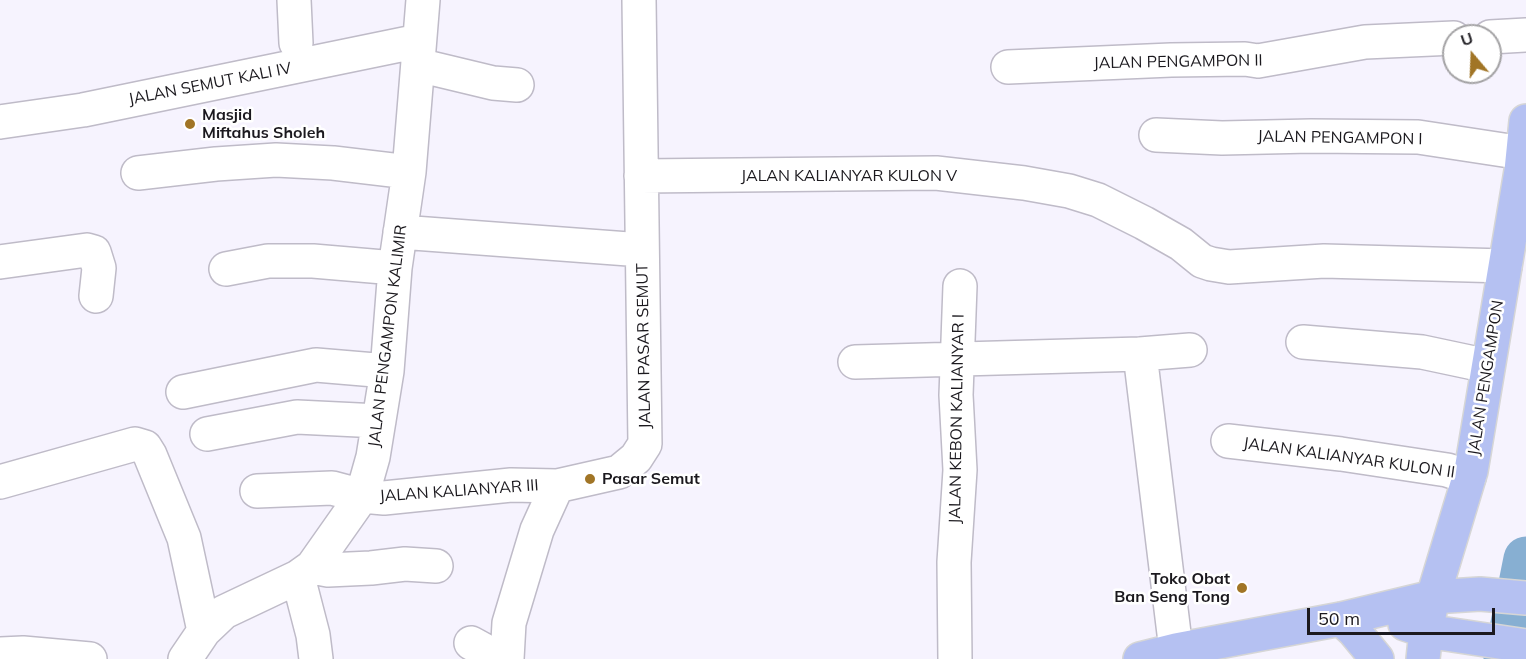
<!DOCTYPE html>
<style>
body{margin:0}
#map{position:relative;width:1526px;height:659px;overflow:hidden;background:#f6f3fe;font-family:Mulish,sans-serif}
canvas{display:block}
.north{position:absolute;left:1442px;top:24px;width:60px;height:60px;box-sizing:border-box;background:#fff;border:2px solid #a4a3a5;border-radius:50%;rotate:341deg;font-size:16px;font-weight:700;line-height:24px;text-align:center;color:#1b191e}
.north::after{content:'';display:block;margin:auto;width:21px;height:27px;background:#a17526;clip-path:polygon(50% 0,100% 100%,50% 72%,0 100%)}
.scale{position:absolute;left:1307px;top:608px;width:188px;height:27px;box-sizing:border-box;border:3px solid #1b191e;border-top:0;padding-left:8px;font-size:18px;line-height:21px;white-space:nowrap;color:#1b191e;-webkit-text-stroke:4px #fff;paint-order:stroke}
</style>
<div id="map">
<canvas width="1526" height="659"></canvas>
<div class="north">U</div>
<div class="scale">50 m</div>
</div>
<script>
const context = document.querySelector('canvas').getContext('2d');
context.lineJoin = 'round';
const toPath = rows => new Path2D(rows.map(r => 'M' + r).join(''));
function stroke(path, color, width, dash) { context.strokeStyle = color; context.lineWidth = width; context.lineCap = dash ? 'butt' : 'round'; context.setLineDash(dash || []); context.stroke(path); }
function drawText(font, color, halo, rows, align = 'center') {
  context.font = font + ' Mulish,sans-serif'; context.lineWidth = 5; context.setLineDash([]); context.textBaseline = 'middle'; context.strokeStyle = halo; context.fillStyle = color; for (const [text, x, y, turn = 0] of rows) {
    context.save(); context.translate(x, y); context.rotate((+turn || 0) * Math.PI / 180); context.textAlign = isNaN(turn) ? turn : align; if (halo) context.strokeText(text, 0, 0); context.fillText(text, 0, 0); context.restore();
  }
}
const river = toPath([
 [1506,659,1526,559]
]);
const minor = toPath([
 [294,0,296,43],
 [1490,37,1526,35],
 [418,65,493,83,517,85],
 [1008,67,1171,60,1245,59,1258,61,1365,42,1454,38],
 [0,122,83,110,419,41],
 [1156,135,1222,138,1311,136,1418,137,1523,153],
 [138,173,216,164,276,160,333,163,409,172],
 [641,176,936,173,1024,183,1069,191,1098,200,1144,223,1181,244,1202,261,1211,264,1229,267,1324,261,1505,266],
 [400,232,642,250],
 [0,262,87,250,94,252,99,268,96,296],
 [226,269,268,261,313,261,395,268],
 [1303,342,1422,352,1488,366],
 [1140,354,1176,650],
 [855,362,1140,354,1190,350],
 [183,392,316,365,387,371],
 [207,434,297,417,379,421],
 [1228,441,1341,454,1447,470,1469,477],
 [0,482,135,444,145,447,150,455,184,538,204,631],
 [257,491,332,488,362,496,384,498,511,485,557,486,619,472,636,458,645,444,639,0],
 [312,567,328,570,371,568,405,564,436,566],
 [298,577,313,635,316,659],
 [471,643,482,649,485,659],
 [0,654,23,653,90,659],
 [185,659,204,631,224,612,298,577,312,567,362,496,373,457,387,371,395,268,409,172,423,0],
 [507,659,509,623,537,530,557,486],
 [955,659,954,562,960,470,956,395,960,286]
]);
const major = toPath([
 [1341,619,1354,631,1377,659],
 [1405,624,1426,631,1526,646],
 [1140,659,1176,650,1341,619,1433,597,1480,594,1526,598],
 [1423,659,1426,631,1433,597,1471,471,1521,171,1526,121]
]);
const markers = [
 [190,124,6,"#a17526"],
 [590,479,6,"#a17526"],
 [1242,588,6,"#a17526"]
];
const streetNames = [
 ["JALAN PENGAMPON II",1178,62,-1],
 ["JALAN SEMUT KALI IV",210,84,-11],
 ["JALAN PENGAMPON I",1340,138,1],
 ["JALAN KALIANYAR KULON V",849,176],
 ["JALAN PENGAMPON KALIMIR",388,336,-83],
 ["JALAN PASAR SEMUT",644,346,-91],
 ["JALAN PENGAMPON",1486,378,-81],
 ["JALAN KEBON KALIANYAR I",957,419,-89],
 ["JALAN KALIANYAR KULON II",1349,458,8],
 ["JALAN KALIANYAR III",459,491,-4]
];
const poiNames = [
 ["Masjid",202,115],
 ["Miftahus Sholeh",202,133],
 ["Pasar Semut",602,479],
 ["Toko Obat",1230,579,"right"],
 ["Ban Seng Tong",1230,597,"right"]
];
stroke(river, '#87afd2', 45);
stroke(minor, '#bfbbc8', 36);
stroke(major, '#d6d6d6', 36);
stroke(minor, '#fff', 33);
stroke(major, '#b5c1f2', 33);
for (const [x, y, r, color] of markers) { const dot = new Path2D(); dot.arc(x, y, r, 0, 2 * Math.PI); context.fillStyle = color; context.fill(dot); stroke(dot, '#fff', 2); }
drawText('16px', '#1b191e', '#fff', streetNames);
drawText('bold 16px', '#1b191e', '#fff', poiNames, 'left');
</script>
